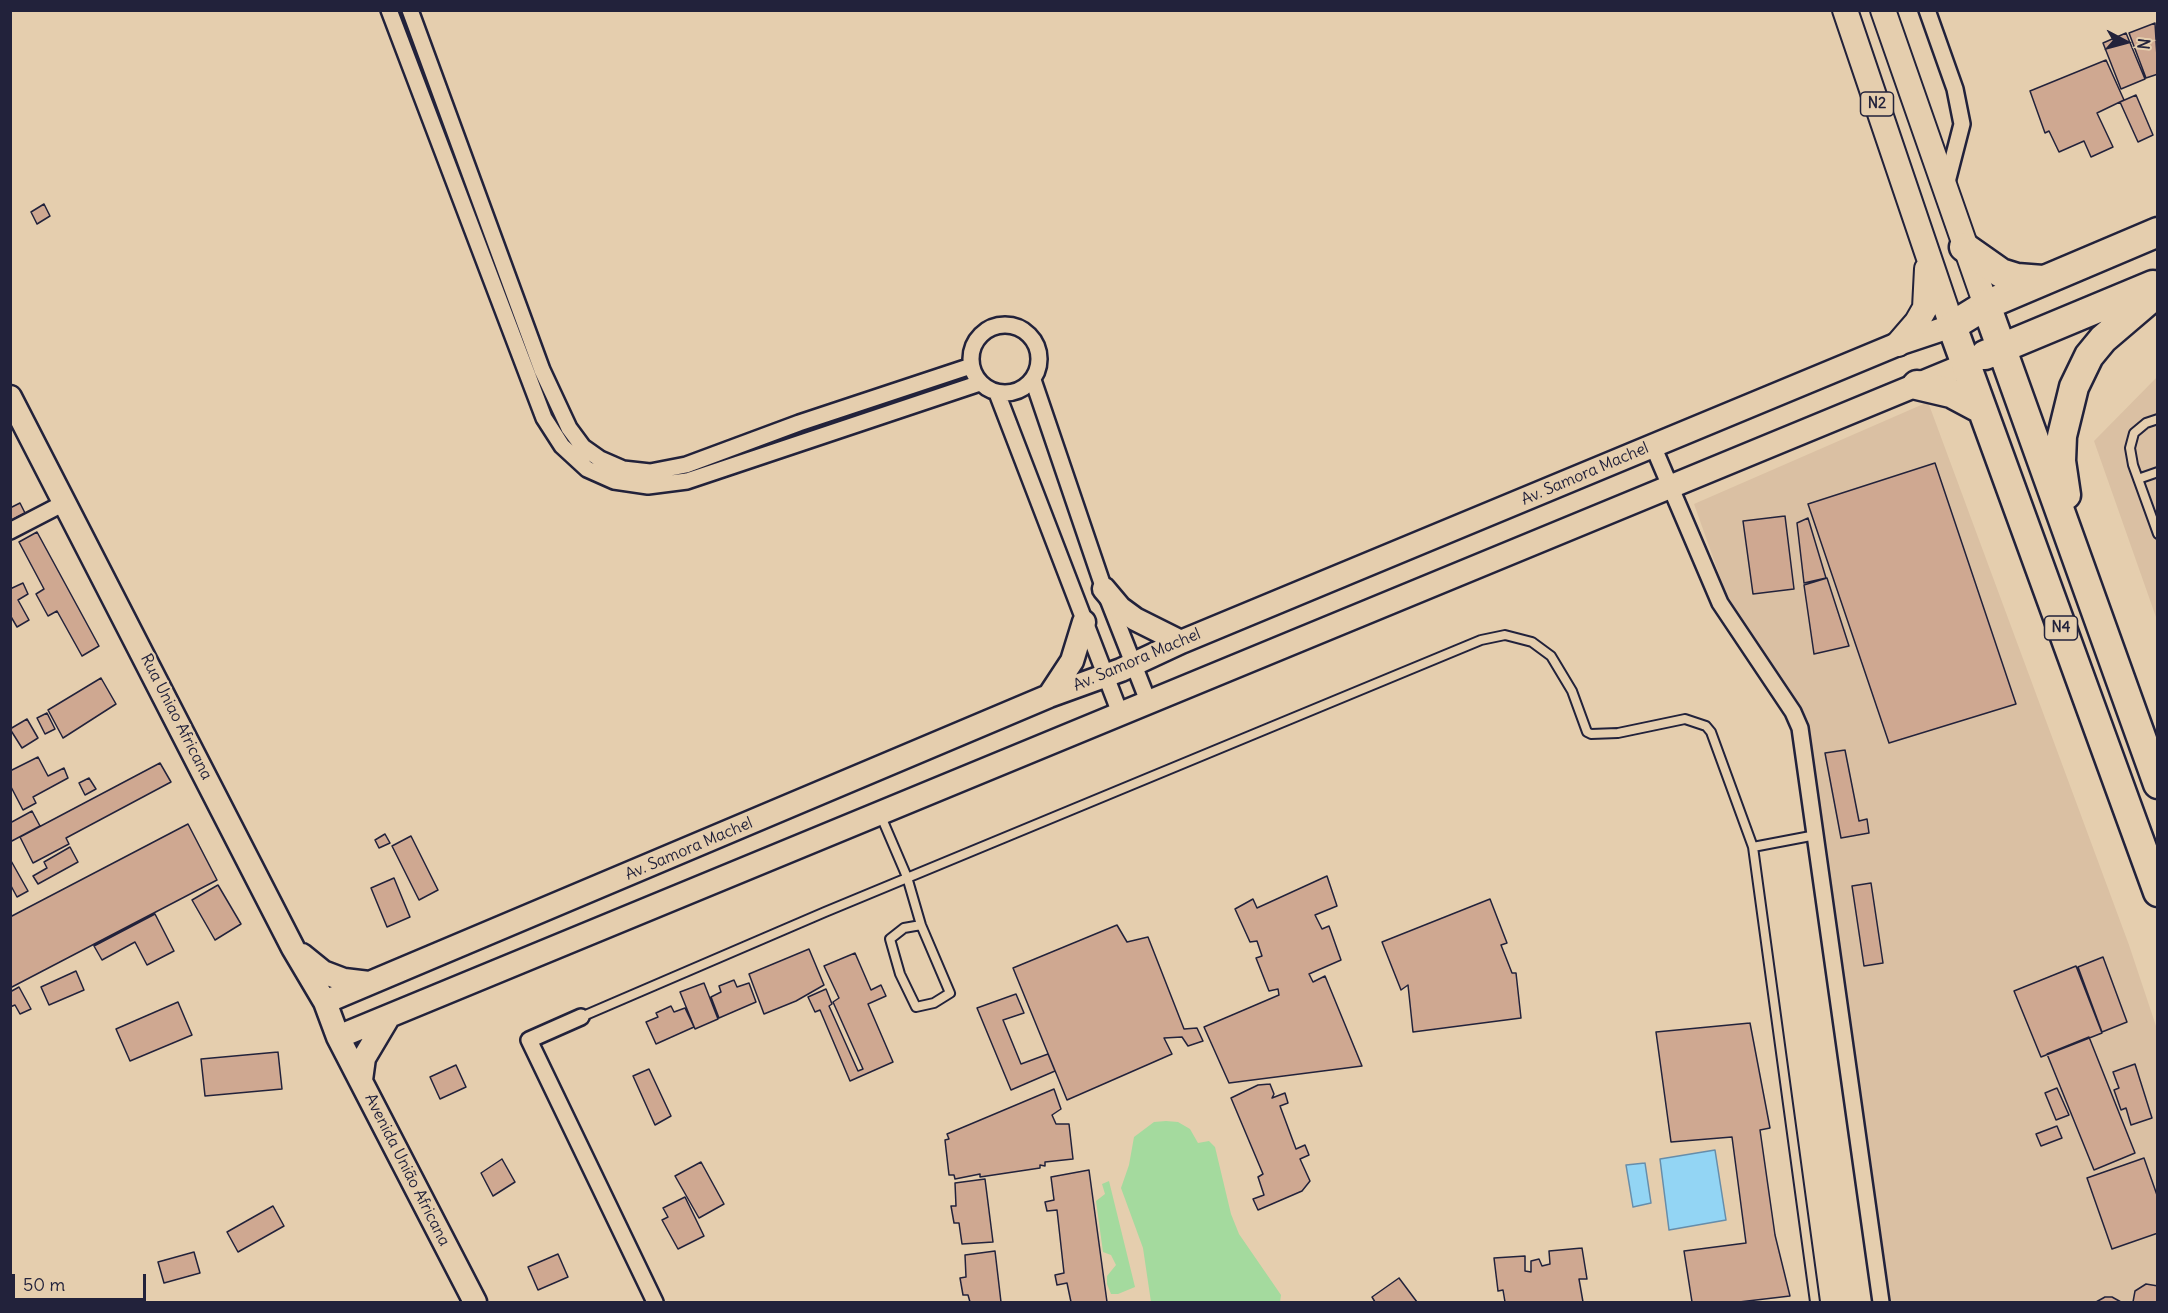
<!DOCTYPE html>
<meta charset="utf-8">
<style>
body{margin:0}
#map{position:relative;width:2168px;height:1313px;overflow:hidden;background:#e5ceae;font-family:Delius,sans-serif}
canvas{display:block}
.frame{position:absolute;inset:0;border:12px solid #22223b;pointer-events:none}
.north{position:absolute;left:2096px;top:12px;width:60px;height:60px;-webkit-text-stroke:4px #e5ceae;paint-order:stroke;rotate:96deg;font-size:16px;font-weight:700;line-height:24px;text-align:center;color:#22223b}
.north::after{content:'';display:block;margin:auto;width:21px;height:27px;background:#22223b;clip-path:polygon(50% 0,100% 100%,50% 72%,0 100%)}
.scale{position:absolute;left:12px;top:1274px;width:134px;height:27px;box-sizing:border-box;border:3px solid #22223b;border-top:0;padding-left:8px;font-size:18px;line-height:21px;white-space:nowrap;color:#22223b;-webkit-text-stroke:4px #e5ceae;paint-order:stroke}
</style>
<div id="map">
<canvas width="2168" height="1313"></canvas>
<div class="frame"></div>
<div class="north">N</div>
<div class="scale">50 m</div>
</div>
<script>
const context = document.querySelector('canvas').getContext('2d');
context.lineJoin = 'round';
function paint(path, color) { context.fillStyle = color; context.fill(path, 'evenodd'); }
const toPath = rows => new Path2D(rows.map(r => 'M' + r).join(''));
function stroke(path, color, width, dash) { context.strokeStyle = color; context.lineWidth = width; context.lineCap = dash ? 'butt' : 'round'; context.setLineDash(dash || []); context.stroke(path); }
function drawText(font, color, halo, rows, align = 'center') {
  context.font = font + ' Delius,sans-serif'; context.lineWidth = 4.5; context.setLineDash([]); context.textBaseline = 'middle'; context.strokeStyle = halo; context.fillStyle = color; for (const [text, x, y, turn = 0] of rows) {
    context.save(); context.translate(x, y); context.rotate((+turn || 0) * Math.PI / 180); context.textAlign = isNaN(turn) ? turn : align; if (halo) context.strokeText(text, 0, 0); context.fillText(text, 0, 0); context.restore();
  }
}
const built = toPath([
 [2157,377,2157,620,2094,441],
 [1928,402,2129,945,2157,1029,2157,1302,1890,1302,1808,720,1735,619,1694,504]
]);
const green = toPath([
 [1166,1121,1178,1122,1190,1129,1198,1143,1209,1141,1215,1147,1231,1214,1239,1234,1281,1295,1280,1302,1151,1302,1143,1248,1121,1188,1129,1165,1134,1137,1154,1122],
 [1109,1181,1135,1287,1118,1294,1111,1294,1107,1284,1107,1276,1116,1265,1111,1255,1103,1252,1096,1201,1105,1194,1102,1184]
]);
const water = toPath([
 [1715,1150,1726,1220,1669,1230,1660,1159,1715,1150],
 [1645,1163,1651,1203,1633,1207,1626,1165,1645,1163]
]);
const building = toPath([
 [2155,23,2158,74,2146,78,2129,33,2155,23],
 [2126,33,2145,79,2121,89,2103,43,2126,33],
 [2106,60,2124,100,2097,113,2113,147,2091,157,2084,141,2059,152,2049,131,2045,133,2030,91,2106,60],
 [2136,95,2153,135,2138,142,2120,102,2136,95],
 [44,204,50,216,37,224,31,212,44,204],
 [1935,463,2016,704,1889,743,1808,504,1935,463],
 [20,503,25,513,10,521,10,508,20,503],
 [1785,516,1794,589,1753,594,1743,521,1785,516],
 [1808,518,1826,578,1804,583,1797,523,1808,518],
 [37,532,99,646,82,656,57,611,48,616,36,594,44,589,19,542,37,532],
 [1827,578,1849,646,1814,654,1804,585,1827,578],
 [23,583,28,594,18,600,29,620,17,627,10,615,10,589,23,583],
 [101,678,116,704,63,738,48,710,101,678],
 [47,713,55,729,45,734,37,718,47,713],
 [27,719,38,738,22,748,10,729,27,719],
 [1845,750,1859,821,1867,819,1869,833,1841,838,1825,753,1845,750],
 [38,757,48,776,64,768,68,778,33,797,36,803,23,810,10,785,10,771,38,757],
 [160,763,171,782,66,838,69,844,33,863,20,837,160,763],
 [89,778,96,789,85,795,79,783,89,778],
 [32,811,40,826,10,842,10,823,32,811],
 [188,824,217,880,10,988,10,917,188,824],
 [385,834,390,843,379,848,375,840,385,834],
 [411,836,438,890,419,900,392,846,411,836],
 [70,847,78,862,38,884,33,876,47,868,44,862,70,847],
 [10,859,28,891,17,897,10,884,10,859],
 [1327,876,1337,906,1315,915,1322,929,1329,926,1341,960,1309,974,1313,982,1325,976,1362,1066,1229,1083,1204,1027,1279,995,1278,989,1269,991,1256,958,1262,956,1257,941,1250,942,1235,909,1253,899,1257,908,1327,876],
 [394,878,410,917,387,927,371,888,394,878],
 [1871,883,1883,963,1864,966,1852,886,1871,883],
 [218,885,241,924,215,940,192,900,218,885],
 [1490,899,1507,943,1501,945,1512,973,1516,973,1521,1018,1413,1032,1408,985,1401,990,1382,942,1490,899],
 [155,914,174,951,147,965,135,942,102,960,94,946,155,914],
 [1117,925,1127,942,1148,937,1184,1029,1197,1028,1203,1041,1188,1046,1182,1037,1164,1038,1172,1054,1067,1100,1013,968,1117,925],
 [809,949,824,985,796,1001,764,1014,749,974,809,949],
 [855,953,871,990,881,985,886,996,868,1004,893,1062,850,1081,820,1010,815,1012,808,997,826,989,832,1004,829,1006,858,1071,863,1069,833,1002,839,998,824,966,855,953],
 [2103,957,2127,1022,2102,1032,2078,967,2103,957],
 [2076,966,2102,1033,2041,1057,2014,991,2076,966],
 [76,971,84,990,49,1005,41,987,76,971],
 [734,980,737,987,749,983,756,1002,719,1018,711,997,721,992,719,986,734,980],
 [704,983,718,1019,695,1029,680,992,704,983],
 [19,987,31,1009,20,1014,15,1005,10,1007,10,992,19,987],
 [1016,994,1024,1013,1003,1020,1021,1064,1048,1054,1055,1071,1011,1090,977,1008,1016,994],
 [178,1002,192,1035,130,1061,116,1029,178,1002],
 [671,1006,674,1012,685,1008,694,1027,656,1044,646,1022,658,1017,656,1013,671,1006],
 [1750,1023,1770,1128,1760,1130,1775,1235,1790,1296,1739,1302,1692,1302,1684,1251,1746,1243,1732,1137,1671,1142,1656,1032,1750,1023],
 [2089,1037,2135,1153,2094,1170,2047,1054,2089,1037],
 [278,1052,282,1089,205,1096,201,1059,278,1052],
 [2135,1064,2152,1118,2131,1125,2126,1108,2121,1110,2114,1090,2119,1088,2113,1072,2135,1064],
 [456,1065,466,1087,440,1099,430,1077,456,1065],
 [649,1069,671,1116,655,1125,633,1076,649,1069],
 [1270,1084,1274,1094,1272,1098,1285,1093,1288,1103,1280,1106,1296,1149,1305,1145,1309,1155,1300,1159,1310,1181,1302,1191,1258,1210,1253,1199,1264,1195,1258,1177,1263,1174,1231,1098,1258,1085,1270,1084],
 [2057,1088,2069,1115,2056,1120,2045,1093,2057,1088],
 [1054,1089,1061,1109,1052,1115,1056,1124,1069,1124,1073,1159,1045,1162,1045,1166,1040,1165,1040,1168,980,1177,980,1174,955,1179,954,1175,949,1175,945,1140,949,1139,947,1134,1054,1089],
 [2057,1126,2062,1138,2041,1146,2036,1134,2057,1126],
 [2144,1158,2158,1198,2158,1233,2112,1249,2087,1178,2144,1158],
 [502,1159,515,1182,493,1196,481,1173,502,1159],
 [701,1162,724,1204,699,1218,675,1176,701,1162],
 [1089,1170,1107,1302,1071,1302,1067,1283,1057,1285,1055,1275,1064,1273,1057,1210,1047,1211,1045,1202,1054,1200,1051,1177,1089,1170],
 [985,1179,993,1242,962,1244,959,1223,954,1223,951,1206,956,1206,955,1183,985,1179],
 [685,1197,704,1236,678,1249,662,1220,668,1217,663,1208,685,1197],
 [273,1206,284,1226,238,1252,227,1232,273,1206],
 [1582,1248,1587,1279,1579,1279,1583,1302,1505,1302,1503,1290,1498,1291,1494,1258,1525,1256,1525,1271,1531,1272,1531,1261,1539,1259,1542,1266,1550,1264,1549,1251,1582,1248],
 [995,1251,1001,1302,970,1302,968,1295,963,1295,960,1278,966,1277,965,1255,995,1251],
 [194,1252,200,1273,164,1283,158,1262,194,1252],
 [558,1254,568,1277,538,1290,528,1267,558,1254],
 [1399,1278,1417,1302,1375,1302,1372,1297,1399,1278],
 [2146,1284,2158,1286,2158,1302,2133,1302,2135,1291,2146,1284],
 [2105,1297,2112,1297,2121,1302,2096,1302,2105,1297]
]);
const lane = toPath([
 [2158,419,2146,423,2134,433,2130,448,2133,465,2158,534],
 [2138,479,2158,472],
 [880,814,907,877,921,925,950,993,934,1003,916,1007,900,974,890,939,904,928,921,925],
 [1753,847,1816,835],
 [581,1017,825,912,1481,640,1505,635,1532,642,1551,656,1572,691,1587,732,1591,734,1618,733,1685,719,1706,726,1711,732,1753,847,1815,1302]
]);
const street = toPath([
 [389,10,544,418,562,446,587,469,614,481,648,486,687,481,980,383],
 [410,10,542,370,569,428,583,447,600,459,623,469,650,472,686,465,799,423,971,366],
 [1927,10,1955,89,1962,124,1946,186],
 '971 359a34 34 0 1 1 68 0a34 34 0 1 1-68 0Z',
 [1033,380,1104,589,1148,701],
 [997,393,1120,713],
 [1653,446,1720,603,1793,712,1800,728,1881,1302],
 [10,531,66,502],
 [581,1017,529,1040,655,1302]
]);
const secondary = toPath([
 [10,397,293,948,325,1002,338,1037,475,1302],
 [1104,589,1120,608,1135,619,1181,642],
 [1049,696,1072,661,1084,622],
 [302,955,323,972,344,980,369,983],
 [325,1002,1049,696,1121,670,1181,642,1898,344,1952,326],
 [338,1037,1965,365],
 [361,1080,364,1058,389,1016]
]);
const primary = toPath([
 [1845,10,1952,326],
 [1883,10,1986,305],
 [1898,344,1917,322,1925,308,1927,269]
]);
const highway = toPath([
 [2158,232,1986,305,1952,326,2158,892],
 [1964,247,2001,273,2017,278,2043,280],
 [1986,305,2158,784],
 [1985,355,2153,285],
 [1917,385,1951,393,1981,409],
 [2066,495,2061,461,2062,436,2074,387,2089,356,2103,339,2158,292]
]);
const shields = [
 [1877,104,33],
 [2061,628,33]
];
const shieldNames = [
 ["N2",1877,104],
 ["N4",2061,628]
];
const streetNames = [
 ["Av. Samora Machel",1585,474,-23],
 ["Av. Samora Machel",1137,660,-23],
 ["Rua Uniao Africana",176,717,63],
 ["Av. Samora Machel",689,849,-23],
 ["Avenida União Africana",407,1170,63]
];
paint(built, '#dac0a3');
paint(green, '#a4da9e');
paint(water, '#93d5f4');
stroke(water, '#668daa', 1.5);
paint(building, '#cfa891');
stroke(building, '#22223b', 1.5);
stroke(lane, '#22223b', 12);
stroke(street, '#22223b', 20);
stroke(secondary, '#22223b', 27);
stroke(primary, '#22223b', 28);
stroke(highway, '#22223b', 33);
stroke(lane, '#e5ceae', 8);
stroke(street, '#e5ceae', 15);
stroke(secondary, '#e5ceae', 22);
stroke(primary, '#e5ceae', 24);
stroke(highway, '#e5ceae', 28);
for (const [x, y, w] of shields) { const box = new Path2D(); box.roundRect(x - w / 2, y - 12, w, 24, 4.5); context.fillStyle = '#e5ceae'; context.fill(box); stroke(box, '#22223b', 1.5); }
drawText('bold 15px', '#22223b', null, shieldNames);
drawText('16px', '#22223b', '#e5ceae', streetNames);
</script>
